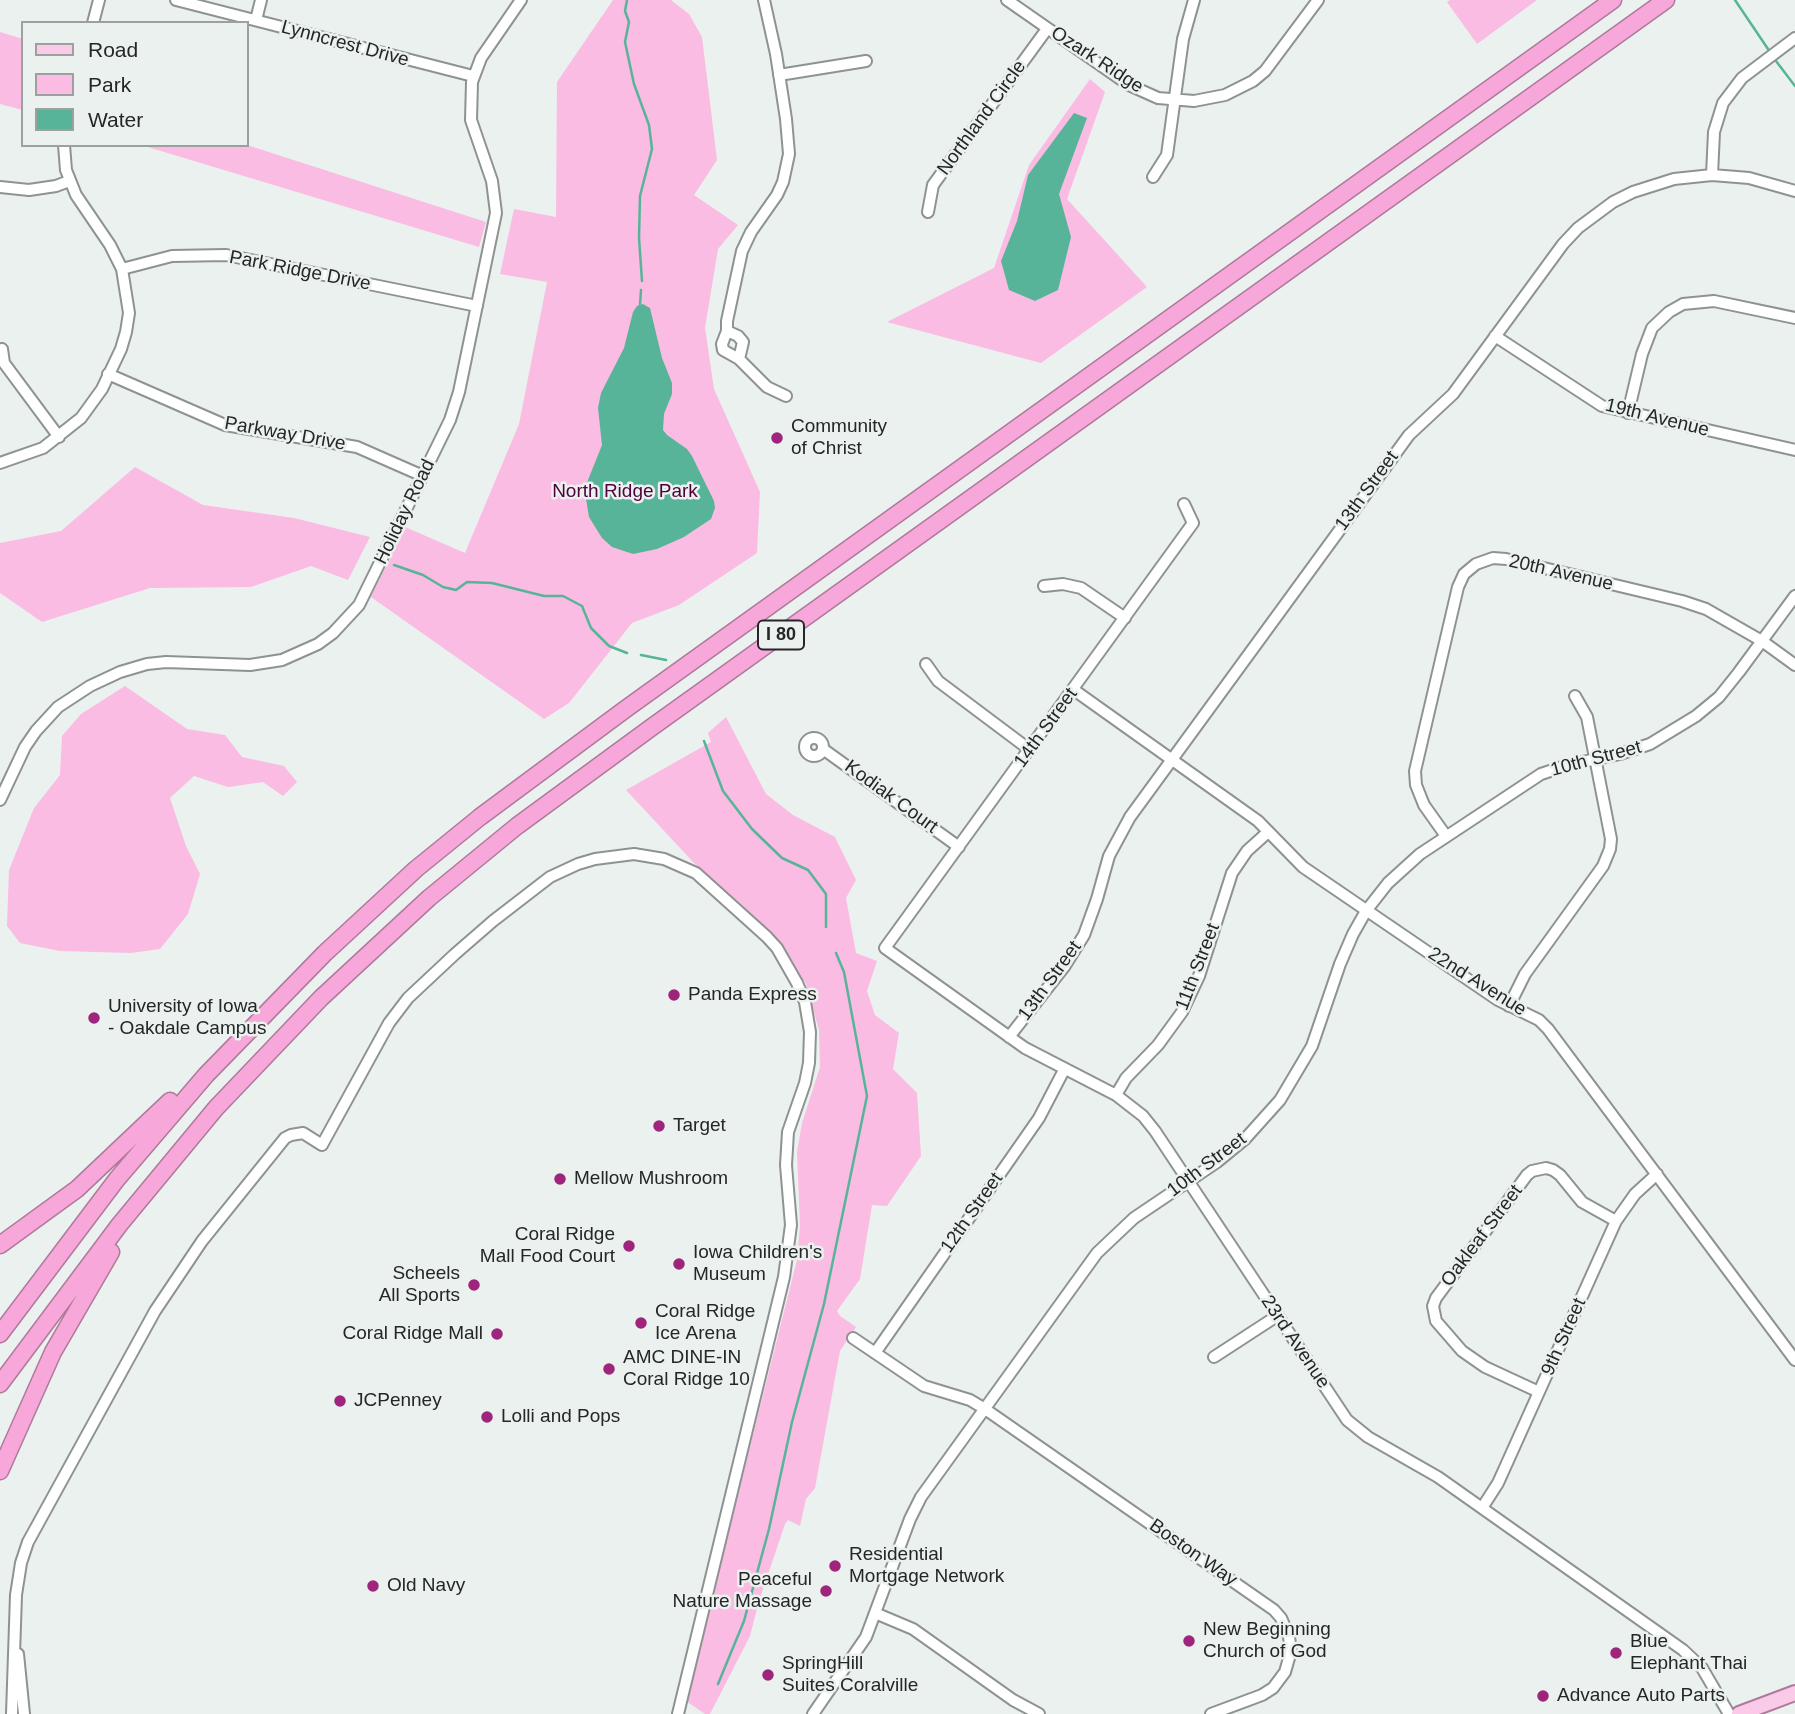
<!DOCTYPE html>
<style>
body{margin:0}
#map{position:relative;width:1795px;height:1714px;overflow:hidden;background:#ebf1ef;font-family:Helvetica,sans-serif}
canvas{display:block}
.legend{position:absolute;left:21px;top:21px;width:228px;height:126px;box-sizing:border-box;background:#ebf1ef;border:2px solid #9ca09f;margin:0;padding:9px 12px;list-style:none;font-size:21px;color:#252726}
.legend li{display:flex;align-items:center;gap:14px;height:35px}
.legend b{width:35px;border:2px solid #9ca09f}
</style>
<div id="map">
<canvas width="1795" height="1714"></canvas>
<ul class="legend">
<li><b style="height:9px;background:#facae8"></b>Road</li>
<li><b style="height:19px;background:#fabce2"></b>Park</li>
<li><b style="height:19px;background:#57b499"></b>Water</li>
</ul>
</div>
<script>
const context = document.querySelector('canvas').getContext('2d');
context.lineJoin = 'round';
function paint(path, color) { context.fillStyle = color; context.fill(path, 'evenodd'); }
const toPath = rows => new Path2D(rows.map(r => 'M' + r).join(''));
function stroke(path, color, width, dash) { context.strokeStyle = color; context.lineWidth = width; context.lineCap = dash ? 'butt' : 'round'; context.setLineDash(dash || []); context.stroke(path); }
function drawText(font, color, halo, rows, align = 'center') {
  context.font = font + ' Helvetica,sans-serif'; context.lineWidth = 5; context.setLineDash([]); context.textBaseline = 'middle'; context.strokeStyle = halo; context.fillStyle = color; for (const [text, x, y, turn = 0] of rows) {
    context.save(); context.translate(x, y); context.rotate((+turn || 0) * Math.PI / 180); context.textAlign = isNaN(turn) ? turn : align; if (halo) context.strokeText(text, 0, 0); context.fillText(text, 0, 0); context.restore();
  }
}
const green = toPath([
 [613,0,671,0,689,14,702,37,717,160,694,195,738,225,718,249,705,328,714,389,760,492,757,553,679,605,632,623,569,703,544,719,371,597,405,527,465,553,519,424,547,282,500,274,514,209,556,217,557,82],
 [1450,0,1537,0,1477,44,1447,2],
 [0,32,23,39,23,110,0,104],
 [1090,79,1105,92,1067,199,1147,287,1041,363,887,322,994,268,1029,165],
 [141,145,247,145,486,222,479,247],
 [135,467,203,505,294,518,370,537,348,580,311,566,251,587,150,588,42,622,0,593,0,543,61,531],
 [125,686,187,729,225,735,242,757,284,766,297,782,283,796,263,782,228,787,194,776,170,798,186,846,200,874,188,914,160,949,131,953,60,951,20,943,7,926,9,870,34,808,60,775,62,736,81,714],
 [726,717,766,794,793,815,835,837,856,880,846,898,856,953,877,961,867,991,875,1015,899,1033,893,1069,917,1093,921,1156,887,1206,872,1205,860,1279,837,1311,840,1316,856,1327,840,1351,815,1488,806,1499,800,1526,788,1520,785,1524,759,1601,750,1636,710,1714,705,1714,686,1701,797,1260,800,1226,797,1152,802,1123,820,1067,819,1030,806,984,779,942,694,863,626,790,711,742,708,733]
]);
const water = toPath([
 [1074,113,1087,118,1059,194,1071,237,1058,290,1035,301,1009,290,1001,261,1017,221,1028,175],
 [643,304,650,308,662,358,672,383,672,394,664,414,663,430,667,435,687,449,692,456,714,501,715,508,711,519,684,537,657,549,633,554,612,547,602,538,589,517,585,493,588,480,602,445,598,408,601,393,624,348,633,312,637,306]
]);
const stream = toPath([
 [627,0,625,11,629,22,625,42,634,84,649,125,652,149,640,196,639,238,642,281],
 [1735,0,1768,49],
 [1776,61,1795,86],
 [640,305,641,290],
 [394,565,423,575,443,587,456,590,467,582,492,583,544,596,563,596,582,606,591,628,609,646,627,653],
 [641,655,666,660],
 [704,741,723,791,752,829,782,858,808,870,826,894,826,927],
 [718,1684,744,1621,769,1529,792,1422,824,1304,867,1096,844,972,836,953]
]);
const minor = toPath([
 [176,0,473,76],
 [1007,0,1129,85,1158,98,1194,101,1225,95,1253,81,1265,71,1318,0],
 [256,20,261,0],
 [93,23,99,0],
 [779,75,866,61],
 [1712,175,1714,132,1723,103,1742,78,1795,38],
 [1153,177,1167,155,1183,39,1194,0],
 [0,187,29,190,56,186,69,181],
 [928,212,933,185,1047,29],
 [122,269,172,256,226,255,477,306],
 [727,331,727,321,742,251,751,232,777,195,783,182,789,154,786,119,776,54,764,0],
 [727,331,738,336,743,342,739,359,723,350,722,344,727,331],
 [1495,336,1602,406,1795,450],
 [2,349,4,363,59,437],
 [739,359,767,387,786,396],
 [108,374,225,425,357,447,423,476],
 [1628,413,1642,354,1652,328,1669,312,1683,304,1714,301,1795,318],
 [0,463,43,448,81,418,102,389,121,349,126,332,129,313,122,269,110,245,76,195,66,170,64,145],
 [1184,504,1193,523,885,948,1025,1048,1116,1095,1143,1116,1155,1131,1347,1420,1368,1437,1438,1477,1683,1650,1702,1668,1729,1714],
 [1044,586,1063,584,1081,588,1125,618],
 [926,664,938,681,1030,750],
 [1074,690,1258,821,1303,867,1498,1000,1539,1020,1548,1029,1795,1360],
 '805 747a9 9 0 1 1 18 0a9 9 0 1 1-18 0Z',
 [823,749,959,847],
 [0,800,25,747,36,731,58,707,90,686,120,672,147,664,166,662,250,665,282,660,318,644,333,633,359,605,450,420,459,392,496,213,492,181,471,120,472,82,481,58,521,0],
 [1446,836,1424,805,1416,785,1415,771,1458,587,1464,574,1476,564,1493,558,1506,559,1682,601,1706,609,1762,641,1795,665],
 [1509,1006,1525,974,1603,866,1610,849,1611,839,1587,717,1575,696],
 [1009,1037,1064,967,1084,935,1097,899,1109,856,1130,817,1409,435,1453,394,1563,244,1578,228,1613,202,1633,192,1674,179,1712,175,1749,178,1795,191],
 [1116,1095,1126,1078,1158,1045,1182,1012,1199,976,1232,873,1247,851,1268,832],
 [853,1338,924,1386,970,1400,985,1409,1274,1610,1281,1618,1289,1637,1291,1651,1285,1672,1273,1688,1262,1695,1211,1714],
 [875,1353,1039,1118,1064,1070],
 [1214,1357,1277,1316],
 [1539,1392,1485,1367,1462,1351,1436,1321,1433,1306,1436,1298,1527,1175,1532,1171,1546,1168,1553,1170,1560,1175,1582,1202,1616,1221],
 [1482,1508,1498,1483,1616,1221,1635,1194,1657,1174],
 [875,1613,913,1629,1013,1700,1039,1714],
 [18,1654,24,1714],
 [12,1714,16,1595,21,1563,28,1542,155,1311,202,1241,285,1138,291,1135,303,1133,322,1145,389,1023,408,998,455,954,493,921,550,877,578,864,595,859,634,854,664,859,696,873,767,937,777,948,797,983,805,1002,810,1032,809,1063,805,1083,788,1132,786,1165,791,1225,784,1277,678,1714],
 [813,1714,866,1637,910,1519,921,1497,1097,1253,1134,1218,1217,1162,1245,1139,1280,1100,1312,1046,1340,964,1353,934,1366,911,1388,883,1420,854,1541,774,1568,765,1620,754,1650,744,1696,716,1719,697,1739,672,1795,596]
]);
const major = toPath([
 [1739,1714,1795,1693]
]);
const highway = toPath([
 [0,1245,77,1189,170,1101],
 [0,1334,117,1179,206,1075,325,953,416,869,480,817,627,708,1613,0],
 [0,1384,120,1224,216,1108,321,998,429,898,517,826,652,727,1666,0],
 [0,1471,53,1352,111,1252]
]);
const markers = [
 [777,438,7,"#9f257c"],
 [674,995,7,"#9f257c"],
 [94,1018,7,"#9f257c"],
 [659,1126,7,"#9f257c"],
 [560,1179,7,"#9f257c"],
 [629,1246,7,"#9f257c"],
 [679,1264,7,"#9f257c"],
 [474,1285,7,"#9f257c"],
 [641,1323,7,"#9f257c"],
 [497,1334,7,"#9f257c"],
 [609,1369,7,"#9f257c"],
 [340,1401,7,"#9f257c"],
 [487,1417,7,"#9f257c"],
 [835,1566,7,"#9f257c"],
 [373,1586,7,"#9f257c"],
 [826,1591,7,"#9f257c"],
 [1189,1641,7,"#9f257c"],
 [1616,1653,7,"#9f257c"],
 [768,1675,7,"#9f257c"],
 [1543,1696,7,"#9f257c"]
];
const shields = [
 [781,635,46]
];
const shieldNames = [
 ["I 80",781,635]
];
const streetNames = [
 ["Lynncrest Drive",345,44,15],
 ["Ozark Ridge",1097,60,33],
 ["Northland Circle",982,118,-54],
 ["Park Ridge Drive",300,271,11],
 ["19th Avenue",1657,418,14],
 ["Parkway Drive",285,434,10],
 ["13th Street",1367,491,-54],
 ["Holiday Road",405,512,-64],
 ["20th Avenue",1561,573,13],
 ["14th Street",1046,728,-54],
 ["10th Street",1596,759,-15],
 ["Kodiak Court",891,797,36],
 ["11th Street",1198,967,-69],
 ["13th Street",1050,981,-54],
 ["22nd Avenue",1477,982,32],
 ["10th Street",1207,1165,-37],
 ["12th Street",972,1213,-55],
 ["Oakleaf Street",1482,1236,-53],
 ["9th Street",1564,1337,-66],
 ["23rd Avenue",1295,1342,56],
 ["Boston Way",1193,1553,35]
];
const poiNames = [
 ["Community",791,427],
 ["of Christ",791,449],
 ["Panda Express",688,995],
 ["University of Iowa",108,1007],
 ["- Oakdale Campus",108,1029],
 ["Target",673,1126],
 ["Mellow Mushroom",574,1179],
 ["Coral Ridge",615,1235,"right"],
 ["Mall Food Court",615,1257,"right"],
 ["Iowa Children's",693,1253],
 ["Museum",693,1275],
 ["Scheels",460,1274,"right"],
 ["All Sports",460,1296,"right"],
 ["Coral Ridge",655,1312],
 ["Ice Arena",655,1334],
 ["Coral Ridge Mall",483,1334,"right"],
 ["AMC DINE-IN",623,1358],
 ["Coral Ridge 10",623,1380],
 ["JCPenney",354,1401],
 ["Lolli and Pops",501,1417],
 ["Residential",849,1555],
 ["Mortgage Network",849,1577],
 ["Peaceful",812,1580,"right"],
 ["Nature Massage",812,1602,"right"],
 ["Old Navy",387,1586],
 ["New Beginning",1203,1630],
 ["Church of God",1203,1652],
 ["Blue",1630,1642],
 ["Elephant Thai",1630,1664],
 ["SpringHill",782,1664],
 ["Suites Coralville",782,1686],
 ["Advance Auto Parts",1557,1696]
];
const parkNames = [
 ["North Ridge Park",625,492]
];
paint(green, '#fabce2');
paint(water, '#57b499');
stroke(stream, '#57b499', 2.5);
stroke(minor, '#8e9391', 14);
stroke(major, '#ae7a9a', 18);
stroke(highway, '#ae7a9a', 19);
stroke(minor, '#fff', 10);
stroke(major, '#facae8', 14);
stroke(highway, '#f7a7d9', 16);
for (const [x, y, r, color] of markers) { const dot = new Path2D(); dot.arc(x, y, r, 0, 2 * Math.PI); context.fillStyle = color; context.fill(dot); stroke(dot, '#ebf1ef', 2.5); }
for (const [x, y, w] of shields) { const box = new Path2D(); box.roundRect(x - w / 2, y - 14.5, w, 29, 5); context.fillStyle = '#ebf1ef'; context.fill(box); stroke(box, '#252726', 2); }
drawText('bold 18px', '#252726', null, shieldNames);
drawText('19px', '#252726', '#ebf1ef', streetNames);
drawText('19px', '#252726', '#ebf1ef', poiNames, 'left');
drawText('19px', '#51003d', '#ebf1ef', parkNames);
</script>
